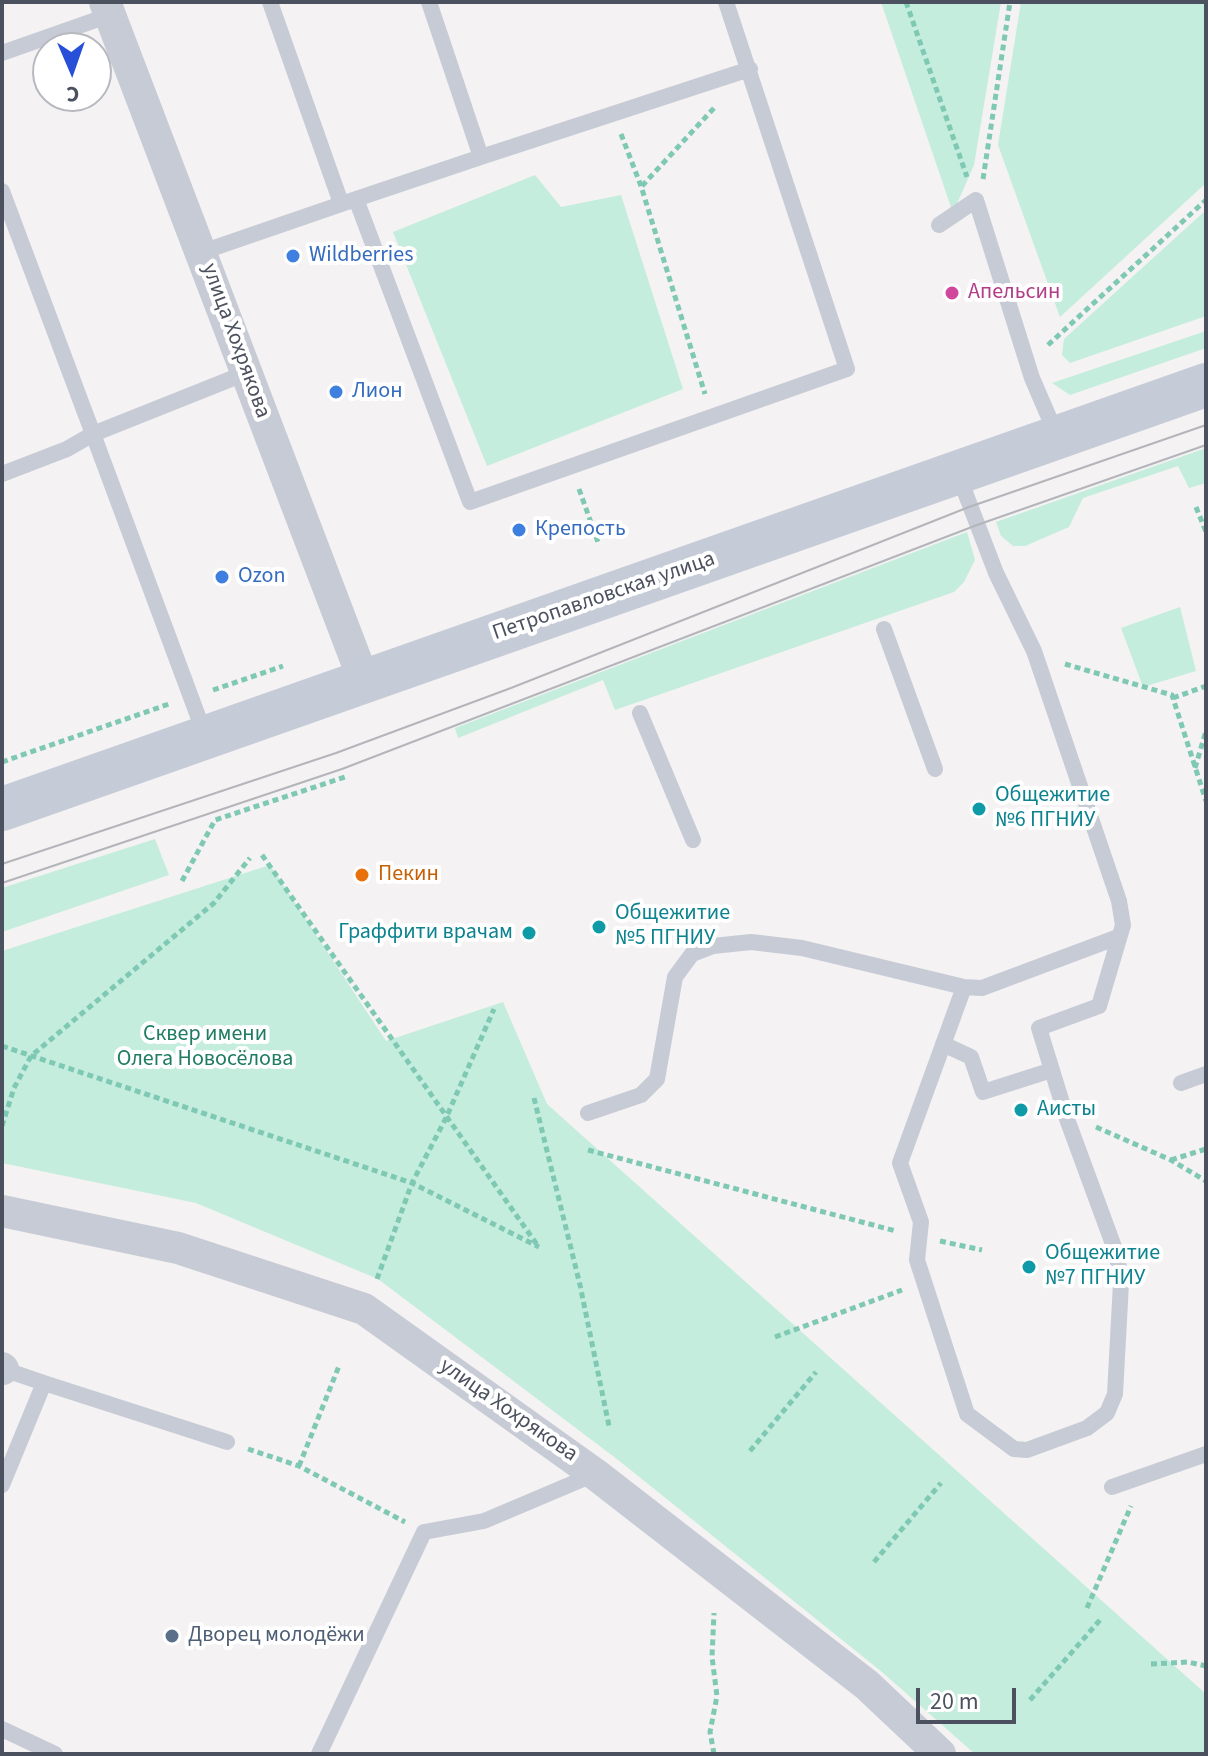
<!DOCTYPE html>
<meta charset="utf-8">
<style>
body{margin:0}
#map{position:relative;width:1208px;height:1756px;overflow:hidden;background:#f4f2f2;font-family:"Source Sans 3",sans-serif}
canvas{display:block}
.frame{position:absolute;inset:0;border:4px solid #4b515e;pointer-events:none}
.north{position:absolute;left:32px;top:32px;width:80px;height:80px;box-sizing:border-box;background:#fff;border:2px solid #b7b9bf;border-radius:50%;rotate:178deg;font-size:22px;font-weight:700;line-height:32px;text-align:center;color:#4b515e}
.north::after{content:'';display:block;margin:auto;width:28px;height:36px;background:#274fd8;clip-path:polygon(50% 0,100% 100%,50% 72%,0 100%)}
.scale{position:absolute;left:916px;top:1688px;width:100px;height:36px;box-sizing:border-box;border:4px solid #4b515e;border-top:0;padding-left:10px;font-size:24px;line-height:28px;white-space:nowrap;color:#4b515e;-webkit-text-stroke:6px #fff;paint-order:stroke}
</style>
<div id="map">
<canvas width="1208" height="1756"></canvas>
<div class="frame"></div>
<div class="north">С</div>
<div class="scale">20 m</div>
</div>
<script>
const context = document.querySelector('canvas').getContext('2d');
context.lineJoin = 'round';
function paint(path, color) { context.fillStyle = color; context.fill(path, 'evenodd'); }
const toPath = rows => new Path2D(rows.map(r => 'M' + r).join(''));
function stroke(path, color, width, dash) { context.strokeStyle = color; context.lineWidth = width; context.lineCap = dash ? 'butt' : 'round'; context.setLineDash(dash || []); context.stroke(path); }
function drawText(font, color, halo, rows, align = 'center') {
  context.font = font + ' "Source Sans 3",sans-serif'; context.lineWidth = 8; context.setLineDash([]); context.textBaseline = 'middle'; context.strokeStyle = halo; context.fillStyle = color; for (const [text, x, y, turn = 0] of rows) {
    context.save(); context.translate(x, y); context.rotate((+turn || 0) * Math.PI / 180); context.textAlign = isNaN(turn) ? turn : align; if (halo) context.strokeText(text, 0, 0); context.fillText(text, 0, 0); context.restore();
  }
}
const green = toPath([
 [881,2,1001,2,974,165,953,213],
 [1021,2,1206,2,1206,183,1060,317,998,145],
 [535,175,561,207,621,195,683,389,487,466,393,232],
 [1206,210,1206,316,1070,363,1062,355,1064,339],
 [1206,331,1206,348,1070,395,1052,383],
 [1206,448,1206,483,1189,488,1178,466,1083,498,1069,527,1025,546,1013,546,1001,536,996,522],
 [967,532,975,560,964,582,954,592,615,710,603,680,458,738,455,728],
 [1180,607,1196,671,1143,687,1121,628],
 [155,839,169,875,2,932,2,888],
 [270,865,386,1041,503,1002,547,1104,1206,1694,1206,1754,975,1754,882,1672,617,1459,378,1279,196,1203,2,1163,2,951]
]);
const path = toPath([
 [906,2,967,177],
 [621,134,641,186,705,394],
 [983,179,1010,2],
 [642,186,714,108],
 [1048,345,1206,200],
 [579,489,599,545],
 [1196,507,1206,532],
 [1065,664,1172,695,1206,801],
 [213,690,283,666],
 [1173,698,1206,686],
 [2,762,169,704],
 [1195,768,1206,731],
 [262,855,538,1246],
 [182,881,215,820,345,777],
 [2,1046,412,1183,539,1247],
 [534,1098,580,1285,609,1426],
 [2,1126,14,1088,31,1056,214,903,250,858],
 [1096,1127,1171,1160,1206,1181],
 [588,1150,896,1231],
 [1171,1160,1206,1149],
 [940,1241,982,1250],
 [377,1279,412,1183,446,1118,494,1009],
 [775,1337,902,1290],
 [248,1449,299,1466,405,1522],
 [750,1451,816,1372],
 [299,1466,339,1366],
 [874,1562,941,1483],
 [1087,1608,1131,1506],
 [1151,1664,1188,1662,1206,1666],
 [1030,1700,1100,1620],
 [714,1754,710,1732,717,1696,712,1657,714,1613]
]);
const lane = toPath([
 [270,2,341,203],
 [2,53,110,15],
 [481,157,750,69],
 [2,191,93,434,246,373],
 [356,199,481,157,429,2],
 [939,225,976,200,1032,378,1057,436],
 [202,252,356,199,470,502,847,369,726,2],
 [2,474,67,449,93,434,205,735],
 [884,629,935,769],
 [640,713,693,840],
 [964,987,982,988,1118,937],
 [943,1044,971,1057,983,1092,1052,1070],
 [1181,1083,1206,1074],
 [588,1113,641,1095,657,1079,675,977,692,954,713,946,751,942,802,948,964,987,900,1163,921,1222,917,1260,967,1414,1014,1449,1027,1450,1087,1428,1107,1413,1115,1394,1121,1283,1117,1255,1067,1119,1039,1028,1099,1006,1123,925,1119,901,1034,651,996,573,958,474],
 [3,1369,44,1383],
 [2,1485,44,1383,227,1442],
 [1112,1487,1206,1454],
 [2,1729,55,1754],
 [319,1754,424,1532,484,1521,595,1474]
]);
const street = toPath([
 [105,2,364,681],
 [2,1211,178,1248,364,1309,595,1474,867,1685,940,1754],
 [2,1368,3,1369]
]);
const secondary = toPath([
 [2,809,1206,385]
]);
const tram = toPath([
 [2,864,336,753,511,688,969,507,1206,425],
 [2,883,342,769,977,525,1206,445]
]);
const markers = [
 [293,256,8,"#3f7fe0"],
 [952,293,8,"#d1479c"],
 [336,392,8,"#3f7fe0"],
 [519,530,8,"#3f7fe0"],
 [222,577,8,"#3f7fe0"],
 [979,809,8,"#0f9aa8"],
 [362,875,8,"#e8710a"],
 [599,927,8,"#0f9aa8"],
 [529,933,8,"#0f9aa8"],
 [1021,1110,8,"#0f9aa8"],
 [1029,1267,8,"#0f9aa8"],
 [172,1636,8,"#5c6f8a"]
];
const shopNames = [
 ["Wildberries",309,256],
 ["Лион",352,392],
 ["Крепость",535,530],
 ["Ozon",238,577]
];
const hotelNames = [
 ["Апельсин",968,293]
];
const streetNames = [
 ["улица Хохрякова",235,341,70],
 ["Петропавловская улица",604,597,-19],
 ["улица Хохрякова",508,1411,35]
];
const cultureNames = [
 ["Общежитие",995,796],
 ["№6 ПГНИУ",995,821],
 ["Общежитие",615,914],
 ["№5 ПГНИУ",615,939],
 ["Граффити врачам",513,933,"right"],
 ["Аисты",1037,1110],
 ["Общежитие",1045,1254],
 ["№7 ПГНИУ",1045,1279]
];
const foodNames = [
 ["Пекин",378,875]
];
const parkNames = [
 ["Сквер имени",205,1035],
 ["Олега Новосёлова",205,1060]
];
const serviceNames = [
 ["Дворец молодёжи",188,1636]
];
paint(green, '#c4eddd');
stroke(path, '#7fc9b4', 5, [6, 4]);
stroke(lane, '#c7cbd5', 16);
stroke(street, '#c7cbd5', 32);
stroke(secondary, '#c6cbd8', 44);
stroke(tram, '#b4b5bb', 2);
for (const [x, y, r, color] of markers) { const dot = new Path2D(); dot.arc(x, y, r, 0, 2 * Math.PI); context.fillStyle = color; context.fill(dot); stroke(dot, '#fff', 3); }
drawText('22px', '#366cbe', '#fff', shopNames, 'left');
drawText('22px', '#b23c85', '#fff', hotelNames, 'left');
drawText('22px', '#4b515e', '#fff', streetNames);
drawText('22px', '#0d838f', '#fff', cultureNames, 'left');
drawText('22px', '#c56008', '#fff', foodNames, 'left');
drawText('22px', '#1f7c61', '#fff', parkNames);
drawText('22px', '#4e5e75', '#fff', serviceNames, 'left');
</script>
